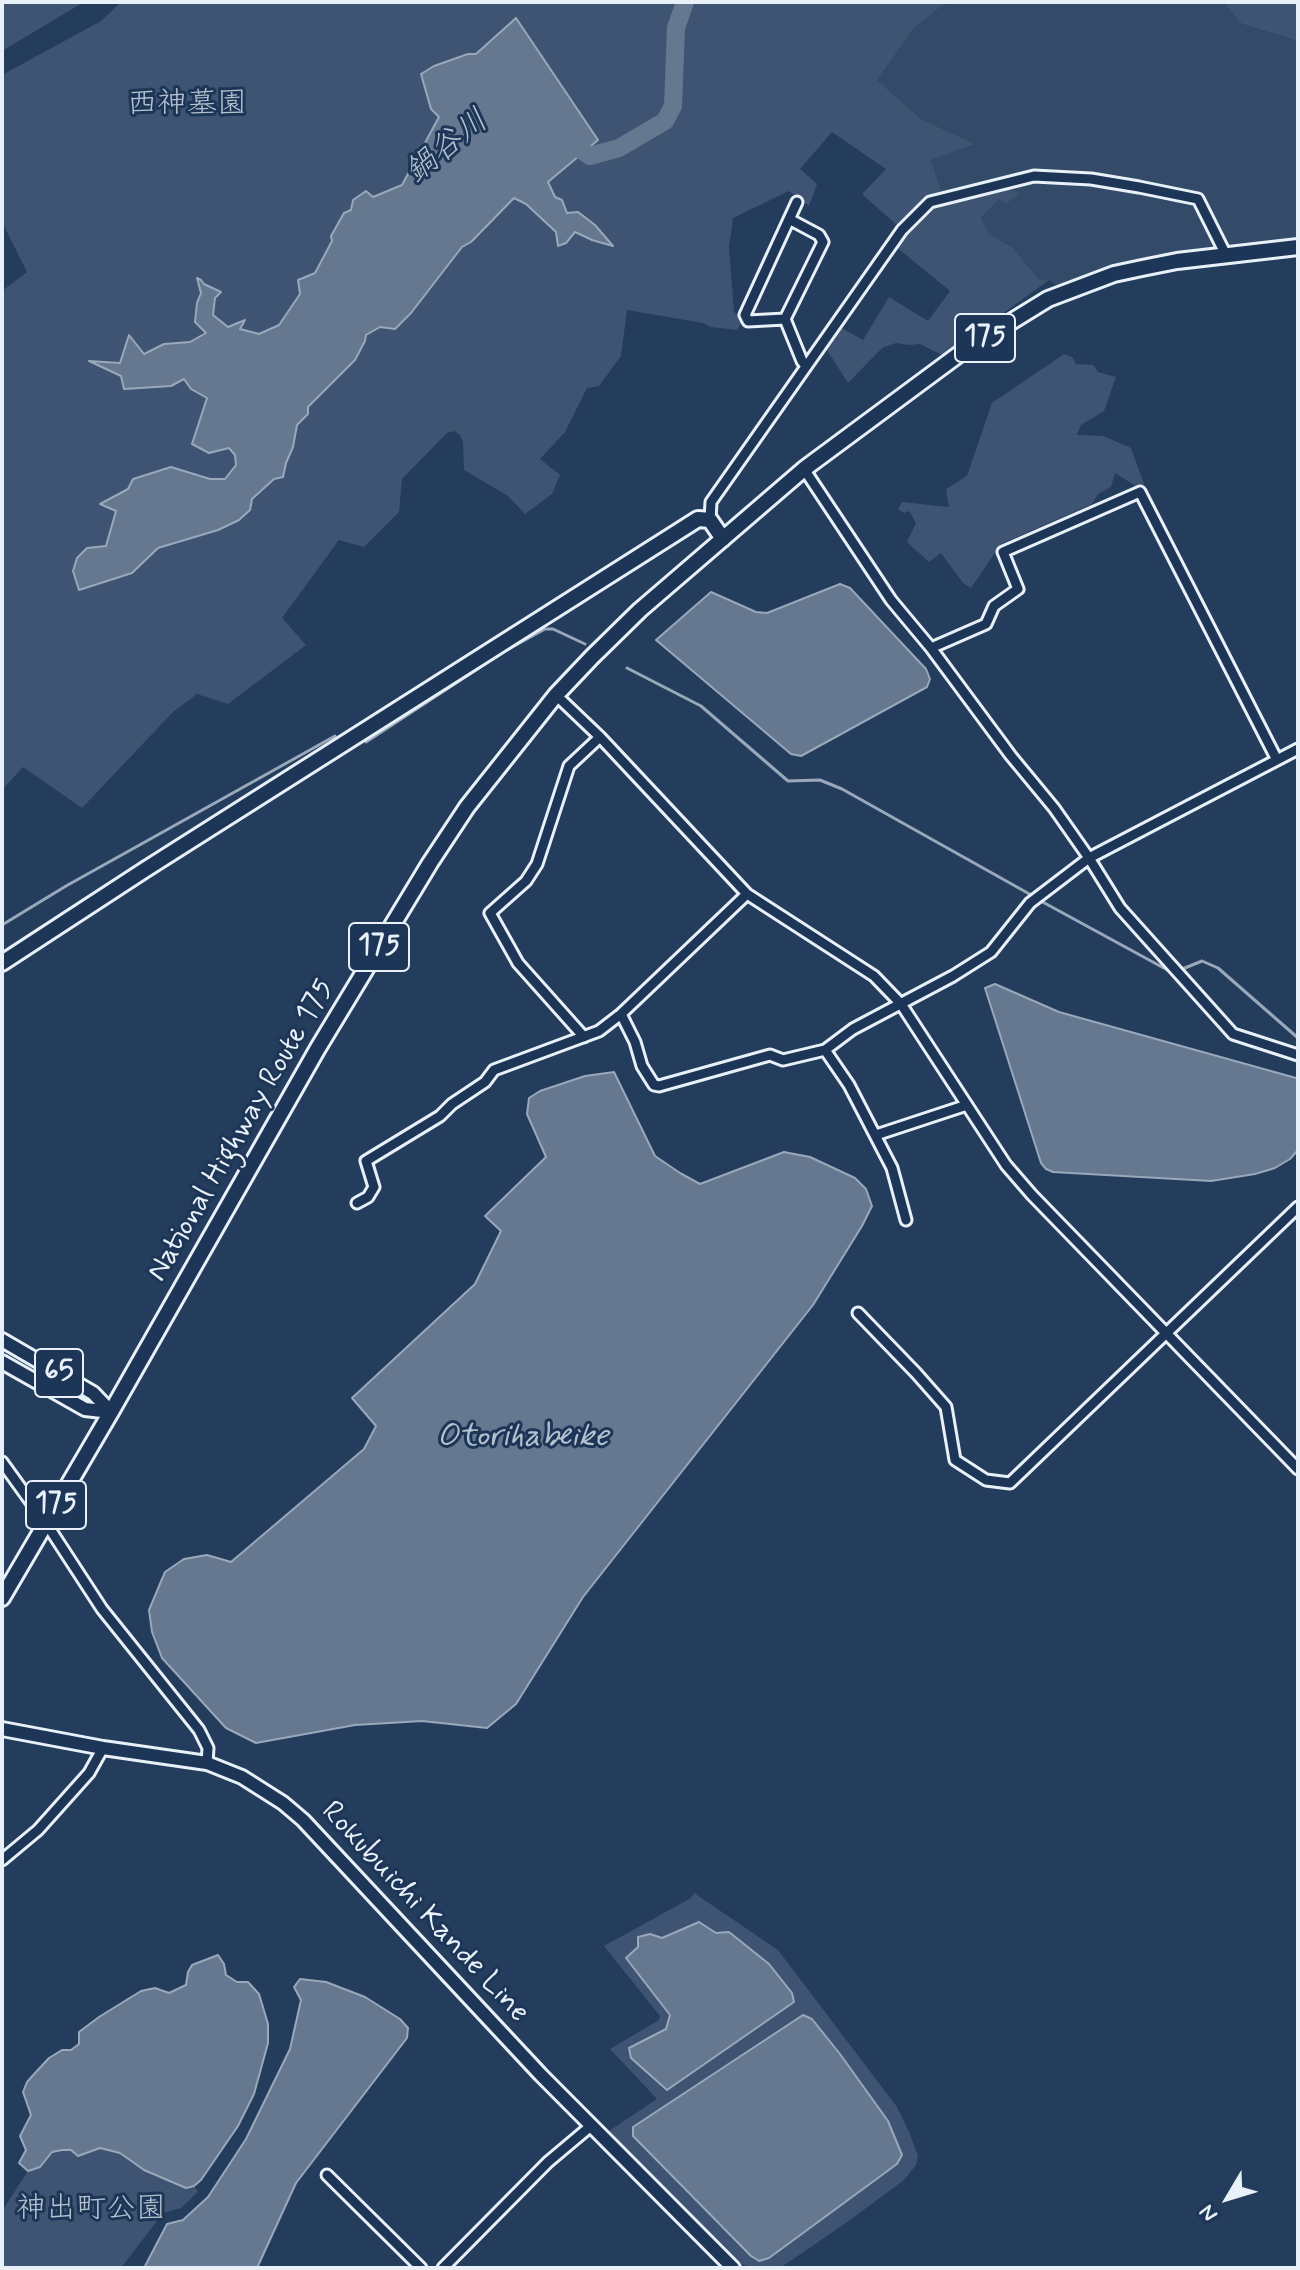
<!DOCTYPE html>
<meta charset="utf-8">
<style>
body{margin:0}
#map{position:relative;width:1300px;height:2270px;overflow:hidden;background:#253d5d;font-family:Mynerve,sans-serif}
canvas{display:block}
.frame{position:absolute;inset:0;border:4px solid #e8f1f8;pointer-events:none}
.north{position:absolute;left:1188px;top:2158px;width:80px;height:80px;-webkit-text-stroke:6px #1d3557;paint-order:stroke;rotate:232deg;font-size:22px;font-weight:700;line-height:32px;text-align:center;color:#e8f1f8}
.north::after{content:'';display:block;margin:auto;width:28px;height:36px;background:#e8f1f8;clip-path:polygon(50% 0,100% 100%,50% 72%,0 100%)}
</style>
<div id="map">
<canvas width="1300" height="2270"></canvas>
<div class="frame"></div>
<div class="north">N</div>
</div>
<script>
const context = document.querySelector('canvas').getContext('2d');
context.lineJoin = 'round';
function paint(path, color) { context.fillStyle = color; context.fill(path, 'evenodd'); }
const toPath = rows => new Path2D(rows.map(r => 'M' + r).join(''));
function stroke(path, color, width, dash) { context.strokeStyle = color; context.lineWidth = width; context.lineCap = dash ? 'butt' : 'round'; context.setLineDash(dash || []); context.stroke(path); }
function drawText(font, color, halo, rows, align = 'center') {
  context.font = font + ' Mynerve,"Klee One",sans-serif'; context.lineWidth = 6; context.setLineDash([]); context.textBaseline = 'middle'; context.strokeStyle = halo; context.fillStyle = color; for (const [text, x, y, turn = 0] of rows) {
    context.save(); context.translate(x, y); context.rotate((+turn || 0) * Math.PI / 180); context.textAlign = isNaN(turn) ? turn : align; if (halo) context.strokeText(text, 0, 0); context.fillText(text, 0, 0); context.restore();
  }
}
const built = toPath([
 [947,2,1223,2,1242,24,1298,41,1298,241,1226,246,1131,261,1060,287,1049,280,1039,279,1013,248,989,234,981,216,999,199,1019,194,942,200,941,190,930,160,974,144,921,119,877,80,915,27]
]);
const green = toPath([
 [2,2,84,2,2,51],
 [121,2,947,2,915,27,877,80,921,119,975,144,931,160,941,191,924,198,898,226,862,194,886,169,832,132,800,169,817,184,809,206,789,191,733,218,729,247,734,312,743,320,737,330,711,327,703,323,627,310,621,356,599,386,587,388,565,432,540,459,560,475,552,494,525,514,508,496,464,470,463,442,460,435,454,431,447,433,402,479,399,512,364,547,339,540,282,618,306,645,228,704,197,694,173,712,82,808,23,767,2,790,2,291,27,272,5,228,2,215,2,75,101,21],
 [515,18,598,140,548,182,555,198,562,200,567,213,595,225,612,245,592,240,575,232,566,243,559,245,556,232,526,204,514,198,471,242,462,247,411,313,395,329,380,327,366,335,355,360,308,407,307,414,297,425,293,447,286,463,283,477,274,479,252,499,250,510,239,520,218,530,158,548,132,573,87,548,106,546,116,511,101,504,129,489,171,467,210,479,225,479,236,465,235,455,229,448,209,453,207,398,191,389,183,379,170,386,124,389,121,376,92,363,120,364,164,344,190,342,206,333,197,303,201,293,197,279,220,292,215,298,213,315,228,327,242,320,244,321,240,329,259,334,279,325,300,293,298,280,315,273,324,259,332,241,331,235,344,213,402,185,439,116,431,109,421,74,434,66,468,54,476,54],
 [1223,2,1298,2,1298,41,1242,24],
 [998,186,1020,193,1007,203,999,199,981,217,989,234,1013,248,1039,279,1049,280,944,356,920,344,909,345,896,343,882,348,848,383,825,347,838,326,863,340,889,297,928,321,950,291,895,246,921,212,932,204],
 [1064,354,1072,357,1076,364,1093,365,1098,372,1116,377,1104,411,1081,425,1077,435,1103,436,1131,448,1145,487,1142,490,1115,473,1111,487,1098,494,1092,504,1001,544,971,588,963,583,941,553,929,562,907,542,916,523,909,511,904,513,898,509,902,502,949,507,946,489,967,476,992,403],
 [694,1893,778,1950,897,2107,910,2134,918,2156,916,2165,904,2180,846,2223,780,2268,751,2268,742,2264,609,2131,657,2099,610,2049,659,2020,660,2016,604,1946,691,1898],
 [699,1922,716,1933,794,2002,667,2090,666,2028,670,2015,626,1959,638,1947],
 [887,2121,902,2155,897,2165,769,2258,759,2261,751,2256,634,2136,633,2127],
 [100,2148,120,2152,144,2170,186,2188,194,2186,198,2192,181,2208,163,2213,121,2268,2,2268,2,2211,28,2171,40,2167,52,2152,62,2150,71,2150,78,2156]
]);
const water = toPath([
 [516,18,598,140,548,182,555,197,562,200,567,213,578,212,595,225,613,246,592,240,575,232,566,243,558,246,556,232,526,204,514,198,471,242,462,247,411,313,395,329,380,327,366,335,365,341,355,360,308,407,308,414,297,425,293,447,286,463,283,477,274,479,252,499,250,510,239,520,218,530,158,548,132,573,79,590,73,571,77,558,87,548,106,546,116,511,100,504,128,489,133,479,171,467,210,479,225,479,236,465,235,455,229,448,209,453,192,444,207,398,191,389,184,379,171,386,124,389,121,376,89,361,120,363,129,335,144,354,164,344,190,342,206,333,195,322,197,303,201,293,197,278,201,280,204,284,221,292,215,298,213,315,228,327,245,320,240,329,259,334,279,325,300,294,298,280,315,273,332,241,331,236,344,213,351,210,353,200,366,191,373,197,402,185,439,117,431,109,421,74,434,66,468,54,476,54,516,18],
 [840,584,850,588,926,669,930,679,927,687,801,756,791,754,656,640,711,592,756,612,767,613,840,584],
 [995,984,1059,1012,1296,1078,1298,1080,1298,1150,1290,1159,1275,1168,1255,1174,1211,1181,1053,1172,1046,1169,1041,1163,985,988,995,984],
 [614,1072,655,1156,680,1173,700,1184,784,1152,810,1157,855,1178,866,1189,872,1206,862,1226,813,1305,583,1597,516,1704,487,1728,422,1721,355,1725,256,1743,226,1728,162,1658,152,1632,149,1610,165,1572,184,1559,207,1555,231,1562,364,1449,376,1426,352,1398,475,1284,501,1231,485,1216,546,1157,527,1114,529,1098,540,1091,585,1076,614,1072],
 [699,1922,716,1933,729,1932,769,1964,792,1993,794,2002,667,2090,631,2058,629,2048,666,2029,670,2015,626,1958,638,1947,638,1937,650,1934,662,1938,699,1922],
 [218,1955,224,1964,226,1975,237,1982,248,1982,259,1994,268,2024,268,2043,254,2094,238,2126,201,2180,194,2186,186,2188,144,2170,120,2153,100,2148,78,2156,71,2150,62,2150,52,2152,40,2167,28,2171,19,2163,26,2150,20,2136,31,2115,23,2092,27,2082,36,2072,49,2058,62,2050,71,2050,79,2044,79,2032,99,2017,141,1991,155,1988,169,1993,186,1985,188,1972,192,1965,218,1955],
 [300,1979,326,1982,365,1997,400,2019,408,2028,407,2038,296,2183,257,2268,144,2268,167,2224,183,2220,208,2197,246,2139,290,2049,301,2000,294,1987,300,1979],
 [803,2015,812,2019,840,2054,888,2121,902,2155,897,2164,769,2258,759,2261,751,2256,633,2136,633,2127,803,2015]
]);
const stream = toPath([
 [627,668,701,706,788,781,820,780,842,789,1033,896],
 [366,742,505,651,545,629,553,629,585,644],
 [1039,900,1173,973],
 [2,925,66,886,335,736],
 [1180,970,1202,961,1218,968,1298,1038]
]);
const river = toPath([
 [565,139,590,156,619,148,665,121,673,106,676,28,685,2]
]);
const minor = toPath([
 [797,202,745,315,748,321,785,319,802,361,806,366],
 [785,319,823,242,819,235,789,219],
 [804,469,891,600,931,648,1011,756,1054,808,1089,858,1120,908,1233,1034,1298,1055],
 [710,520,711,502,902,230,930,202,1034,176,1091,179,1139,187,1198,199,1226,255],
 [931,648,986,624,994,606,1018,589,1003,552,1140,492,1277,760],
 [556,695,600,737,747,894,874,976,901,1004,1006,1165,1032,1195,1298,1469],
 [621,1014,635,1042,642,1066,654,1085,659,1086,770,1055,783,1060,825,1050],
 [584,1037,518,963,490,913,526,881,537,864,569,766,600,737],
 [876,1135,967,1105],
 [357,1203,368,1197,374,1187,366,1161,440,1116,452,1104,485,1082,494,1070,599,1031,621,1014,747,894],
 [906,1220,892,1168,849,1085,825,1050,853,1029,953,976,991,952,1030,903,1089,858,1298,749],
 [858,1313,916,1373,946,1407,955,1460,986,1480,1010,1483,1298,1207],
 [2,1462,46,1523,102,1609,199,1730,208,1748,207,1763],
 [2,1860,38,1830,89,1773,103,1748],
 [327,2175,421,2268],
 [443,2268,548,2162,592,2125]
]);
const major = toPath([
 [2,1340,93,1393,111,1412],
 [2,1362,85,1409,111,1412],
 [2,1729,103,1748,207,1763,242,1777,283,1803,303,1820,541,2075,733,2268]
]);
const highway = toPath([
 [2,963,146,869,698,519,710,520,723,539],
 [2,1598,111,1412,318,1048,430,863,467,807,556,695,592,657,640,610,804,469,962,352,1048,299,1114,274,1142,268,1177,261,1298,247]
]);
const shields = [
 [985,338,60],
 [379,947,60],
 [59,1373,48],
 [56,1505,60]
];
const shieldNames = [
 ["175",985,338],
 ["175",379,947],
 ["65",59,1373],
 ["175",56,1505]
];
const parkNames = [
 ["西神墓園",187,106],
 ["神出町公園",91,2211]
];
const streetNames = [
 ["National Highway Route 175",242,1131,-60],
 ["Rokubuichi Kande Line",424,1913,47]
];
const waterNames = [
 ["鍋谷川",448,148,-39],
 ["Otorihabeike",523,1438]
];
paint(built, '#334a68');
paint(green, '#3e5472');
paint(water, '#657890');
stroke(water, '#99a8ba', 2);
stroke(stream, '#99a8ba', 3);
stroke(river, '#657890', 18);
stroke(minor, '#e8f1f8', 15);
stroke(major, '#e8f1f8', 18);
stroke(highway, '#e8f1f8', 20);
stroke(minor, '#1d3557', 9);
stroke(major, '#1d3557', 12);
stroke(highway, '#1d3557', 14);
for (const [x, y, w] of shields) { const box = new Path2D(); box.roundRect(x - w / 2, y - 24, w, 48, 6); context.fillStyle = '#1d3557'; context.fill(box); stroke(box, '#e8f1f8', 2); }
drawText('bold 28px', '#e8f1f8', null, shieldNames);
drawText('30px', '#b5c2d0', '#1d3557', parkNames);
drawText('30px', '#e8f1f8', '#1d3557', streetNames);
drawText('italic 32px', '#b4c1ce', '#1d3557', waterNames);
</script>
